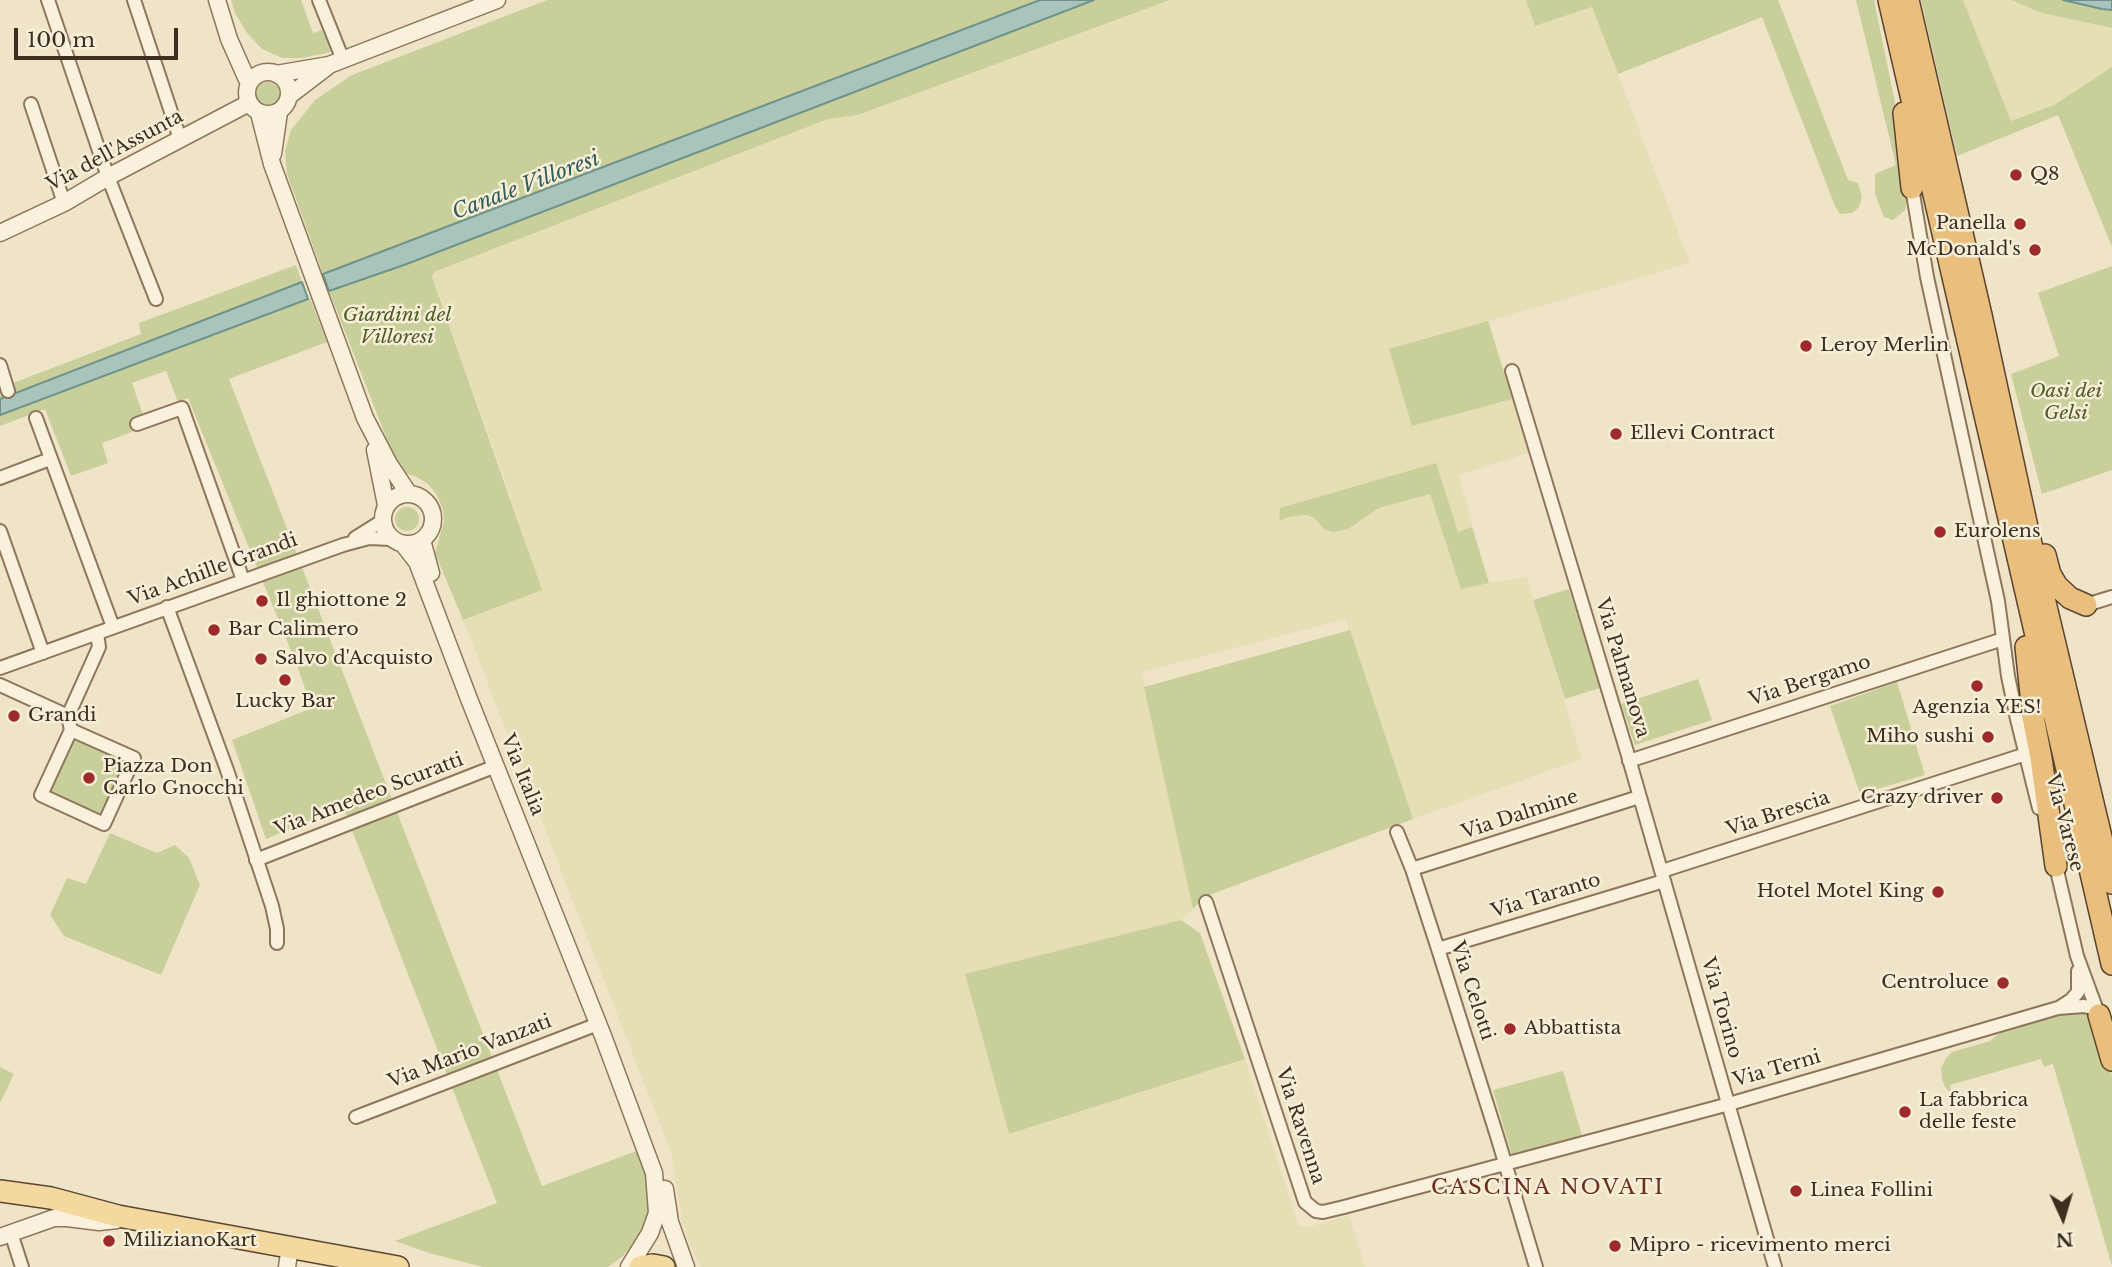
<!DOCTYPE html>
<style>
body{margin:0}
#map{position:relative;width:2112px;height:1267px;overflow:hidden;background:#f0e4c8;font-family:"Libre Baskerville",serif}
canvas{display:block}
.north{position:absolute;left:2028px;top:1183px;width:70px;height:70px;-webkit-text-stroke:5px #f7eed8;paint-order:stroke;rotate:176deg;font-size:19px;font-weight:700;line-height:28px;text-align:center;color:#3d2e20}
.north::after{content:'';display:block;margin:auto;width:24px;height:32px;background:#3d2e20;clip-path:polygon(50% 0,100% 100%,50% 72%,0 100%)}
.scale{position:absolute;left:14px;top:28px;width:164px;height:32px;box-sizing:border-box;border:4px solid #3d2e20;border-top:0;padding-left:9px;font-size:21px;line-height:24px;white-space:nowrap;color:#3d2e20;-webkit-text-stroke:5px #f7eed8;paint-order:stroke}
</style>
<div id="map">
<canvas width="2112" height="1267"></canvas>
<div class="north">N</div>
<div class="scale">100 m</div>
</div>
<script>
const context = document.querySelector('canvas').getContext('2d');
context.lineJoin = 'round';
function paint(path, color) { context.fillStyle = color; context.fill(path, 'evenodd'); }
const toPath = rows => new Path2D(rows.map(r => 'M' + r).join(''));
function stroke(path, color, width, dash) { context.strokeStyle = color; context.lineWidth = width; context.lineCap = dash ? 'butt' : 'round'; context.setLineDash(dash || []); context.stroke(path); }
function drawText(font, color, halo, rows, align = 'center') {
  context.font = font + ' "Libre Baskerville",serif'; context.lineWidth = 5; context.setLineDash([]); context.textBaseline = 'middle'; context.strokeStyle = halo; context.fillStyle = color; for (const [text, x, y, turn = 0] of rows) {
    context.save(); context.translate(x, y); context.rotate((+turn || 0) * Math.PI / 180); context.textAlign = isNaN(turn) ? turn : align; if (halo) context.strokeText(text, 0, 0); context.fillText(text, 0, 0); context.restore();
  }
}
const farmland = toPath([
 [1170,0,1526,0,1535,26,1592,7,1690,263,1489,321,1529,453,1459,475,1488,583,1527,577,1582,759,1413,819,1346,619,1142,672,1193,909,1181,920,965,975,1009,1134,1245,1059,1298,1224,1305,1228,1349,1215,1365,1267,701,1267,688,1240,682,1221,671,1152,463,620,541,590,506,483,432,277,434,272,828,119,858,115],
 [1436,464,1430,494,1379,508,1347,529,1333,532,1317,523,1314,518,1307,515,1289,517,1279,521,1280,508],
 [1963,0,2011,0,2042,13,2112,28,2112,67,2054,105,2011,121]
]);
const green = toPath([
 [231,0,301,0,313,33,322,30,331,52,302,58,282,58,262,49,247,33,235,13],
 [547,0,1040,0,323,274,287,174,285,151,291,130,315,100,352,75],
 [1094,0,1170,0,858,115,828,119,434,272,432,277,542,590,463,620,435,553,444,521,443,510,437,495,428,484,415,476,404,473,397,465,329,291,404,265],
 [1526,0,1778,0,1848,180,1858,183,1862,197,1859,207,1852,213,1840,214,1835,206,1762,17,1618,74,1592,7,1535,26],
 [1856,0,1874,0,1902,137,1908,197,1905,210,1893,220,1884,217,1875,194,1875,174,1896,165],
 [1921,0,1963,0,2011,121,2054,105,2112,67,2112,247,2058,115,1957,156],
 [2011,0,2063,0,2112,10,2112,28,2042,13],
 '256 94a12 12 0 1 1 24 0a12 12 0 1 1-24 0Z',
 [296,265,302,282,0,399,0,388,141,334,139,323],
 [2112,266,2112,470,2042,494,2011,374,2059,356,2038,293],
 [310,298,327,342,229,379,542,1186,642,1149,652,1189,648,1215,642,1231,634,1243,623,1256,608,1267,483,1267,429,1253,395,1241,497,1203,343,807,266,839,232,740,312,708,296,663,188,398,178,402,166,371,132,383,143,415,130,420,134,431,102,443,108,463,71,476,45,409,0,426,0,415],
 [1488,321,1512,399,1412,426,1389,349],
 [1436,463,1458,532,1472,527,1489,583,1461,589,1430,494,1379,508,1348,529,1333,532,1324,529,1314,518,1307,515,1289,517,1279,521,1280,508],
 '395 519a12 12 0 1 1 24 0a12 12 0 1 1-24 0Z',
 [1569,589,1600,688,1565,699,1533,600],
 [1350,630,1413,819,1204,897,1193,909,1144,687],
 [1698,679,1712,720,1635,745,1621,704],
 [1897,682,1925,775,1860,794,1830,706],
 [74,739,127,764,102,817,50,792],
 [110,833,157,853,175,845,189,858,200,885,161,975,64,936,50,915,67,878,86,884],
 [1181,920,1200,933,1245,1059,1009,1134,965,974],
 [2077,1011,2085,1011,2091,1014,2095,1022,2112,1075,2112,1266,2053,1064,2044,1067,2041,1059,1950,1085,1952,1095,1945,1087,1942,1079,1941,1068,1946,1058,1952,1052,1990,1041,2006,1028],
 [0,1067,14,1074,0,1103],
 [1563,1071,1582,1136,1512,1156,1493,1090]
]);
const water = toPath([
 [1040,0,1094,0,404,265,329,291,323,274,1040,0],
 [2063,0,2112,0,2112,10,2102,9,2063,0],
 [302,282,308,299,0,415,0,399,302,282]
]);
const minor = toPath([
 [48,0,108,177,156,299],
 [134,0,180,139],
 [319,0,343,60],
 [31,104,64,203],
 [1912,188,1927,277,1998,601,2008,676,2017,719,2039,808],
 [0,365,8,391],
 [1512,371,1627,752,1775,1267],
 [36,418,113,627],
 [137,424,182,408,243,580],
 [0,478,50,459],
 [0,531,43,653],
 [355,538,382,521],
 [2086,605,2112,597],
 [167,607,227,770,272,906,277,929,277,943],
 [0,668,343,545,369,538,391,539],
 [0,685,68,716,99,647,97,633],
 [68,716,71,730,41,795,104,824,134,758,71,730],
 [1629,761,2003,639],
 [1397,832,1412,869,1438,949,1497,1136,1536,1267],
 [256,860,496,766],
 [2055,862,2077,956,2098,1013],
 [1412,869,1639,797],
 [1662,871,2026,754],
 [1206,902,1305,1202,1316,1211,1323,1212,1344,1207,1729,1104,2058,1008,2084,1006,2092,1008,2099,1015],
 [1438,949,1664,881],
 [2060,1007,2071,1000,2078,992,2078,971],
 [356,1117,598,1024],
 [11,1233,22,1267]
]);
const tertiary = toPath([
 [217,0,229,39,249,84],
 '247 93a21 21 0 1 1 42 0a21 21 0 1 1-42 0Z',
 [276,74,329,65,497,0],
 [289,96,327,67],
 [259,113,272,164,365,418,389,464,409,494],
 [273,154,279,112],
 [0,233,64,203,108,177,249,103],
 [375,450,386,505],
 '383 519a25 25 0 1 1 50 0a25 25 0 1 1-50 0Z',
 [422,540,431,573],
 [403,544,417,562,469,699,603,1036,654,1173,657,1213,650,1233,629,1267],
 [665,1189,670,1222,686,1267],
 [0,1237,54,1218,67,1218,99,1222,117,1220],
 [287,1267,290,1247]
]);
const primary = toPath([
 [0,1191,51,1198,118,1216,398,1267],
 [640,1267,653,1265,664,1267]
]);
const trunk = toPath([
 [1889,0,2112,964],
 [1908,0,1981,315,2027,527,2112,883],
 [1904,113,1912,188],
 [2045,555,2050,574,2057,586,2070,598,2086,605],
 [2026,647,2034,722,2041,758,2056,866],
 [2099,1015,2112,1060]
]);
const markers = [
 [2016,175,7,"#9e2a2b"],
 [2020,224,7,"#9e2a2b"],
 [2035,250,7,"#9e2a2b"],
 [1806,346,7,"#9e2a2b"],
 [1616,434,7,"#9e2a2b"],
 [1940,532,7,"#9e2a2b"],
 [262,601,7,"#9e2a2b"],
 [214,630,7,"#9e2a2b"],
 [261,659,7,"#9e2a2b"],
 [285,680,7,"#9e2a2b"],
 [1977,686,7,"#9e2a2b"],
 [14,716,7,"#9e2a2b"],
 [1988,737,7,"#9e2a2b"],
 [89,778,7,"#9e2a2b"],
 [1997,798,7,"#9e2a2b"],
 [1938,892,7,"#9e2a2b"],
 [2003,983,7,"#9e2a2b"],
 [1510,1029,7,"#9e2a2b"],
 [1905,1112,7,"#9e2a2b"],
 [1796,1191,7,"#9e2a2b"],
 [109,1241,7,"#9e2a2b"],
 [1615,1246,7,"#9e2a2b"]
];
const streetNames = [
 ["Via dell'Assunta",115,151,-28],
 ["Via Achille Grandi",213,570,-20],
 ["Via Palmanova",1622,668,73],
 ["Via Bergamo",1810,681,-18],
 ["Via Italia",522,775,68],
 ["Via Amedeo Scuratti",369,795,-21],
 ["Via Brescia",1778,814,-18],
 ["Via Dalmine",1520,815,-18],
 ["Via Varese",2064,823,75],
 ["Via Taranto",1546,896,-17],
 ["Via Celotti",1472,991,72],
 ["Via Torino",1721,1008,74],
 ["Via Mario Vanzati",470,1052,-21],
 ["Via Terni",1777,1069,-16],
 ["Via Ravenna",1300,1126,72]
];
const poiNames = [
 ["Q8",2030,175],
 ["Panella",2006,224,"right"],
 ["McDonald's",2021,250,"right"],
 ["Leroy Merlin",1820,346],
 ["Ellevi Contract",1630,434],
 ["Eurolens",1954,532],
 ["Il ghiottone 2",276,601],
 ["Bar Calimero",228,630],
 ["Salvo d'Acquisto",275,659],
 ["Lucky Bar",285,702,"center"],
 ["Agenzia YES!",1977,708,"center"],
 ["Grandi",28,716],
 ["Miho sushi",1974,737,"right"],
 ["Piazza Don",103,767],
 ["Carlo Gnocchi",103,789],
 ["Crazy driver",1983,798,"right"],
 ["Hotel Motel King",1924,892,"right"],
 ["Centroluce",1989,983,"right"],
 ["Abbattista",1524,1029],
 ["La fabbrica",1919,1101],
 ["delle feste",1919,1123],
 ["Linea Follini",1810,1191],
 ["MilizianoKart",123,1241],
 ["Mipro - ricevimento merci",1629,1246]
];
const parkNames = [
 ["Giardini del",397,316],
 ["Villoresi",397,338],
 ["Oasi dei",2066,392],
 ["Gelsi",2066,414]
];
const waterNames = [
 ["Canale Villoresi",526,186,-21]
];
const neighbourhoodNames = [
 ["CASCINA NOVATI",1548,1188]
];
paint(farmland, '#e6deb5');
paint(green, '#c9cf9b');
paint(water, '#a9c4bc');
stroke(water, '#6f938a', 2);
stroke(minor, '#8d765c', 16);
stroke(tertiary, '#8d765c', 19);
stroke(primary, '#5b4430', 24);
stroke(trunk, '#5b4430', 24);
stroke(minor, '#faf1dc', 12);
stroke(tertiary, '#faf1dc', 16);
stroke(primary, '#f3d9a0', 21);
stroke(trunk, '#eabe7c', 21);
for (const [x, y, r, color] of markers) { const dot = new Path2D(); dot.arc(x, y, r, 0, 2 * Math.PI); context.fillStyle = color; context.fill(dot); stroke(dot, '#f7eed8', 2.5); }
drawText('19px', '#3d2e20', '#f7eed8', streetNames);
drawText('19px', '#3d2e20', '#f7eed8', poiNames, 'left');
drawText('italic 19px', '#4d5a26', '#f7eed8', parkNames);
drawText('italic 21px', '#2f5d5a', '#f7eed8', waterNames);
context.letterSpacing = '2px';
drawText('21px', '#6b2e1e', '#f7eed8', neighbourhoodNames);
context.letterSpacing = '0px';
</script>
